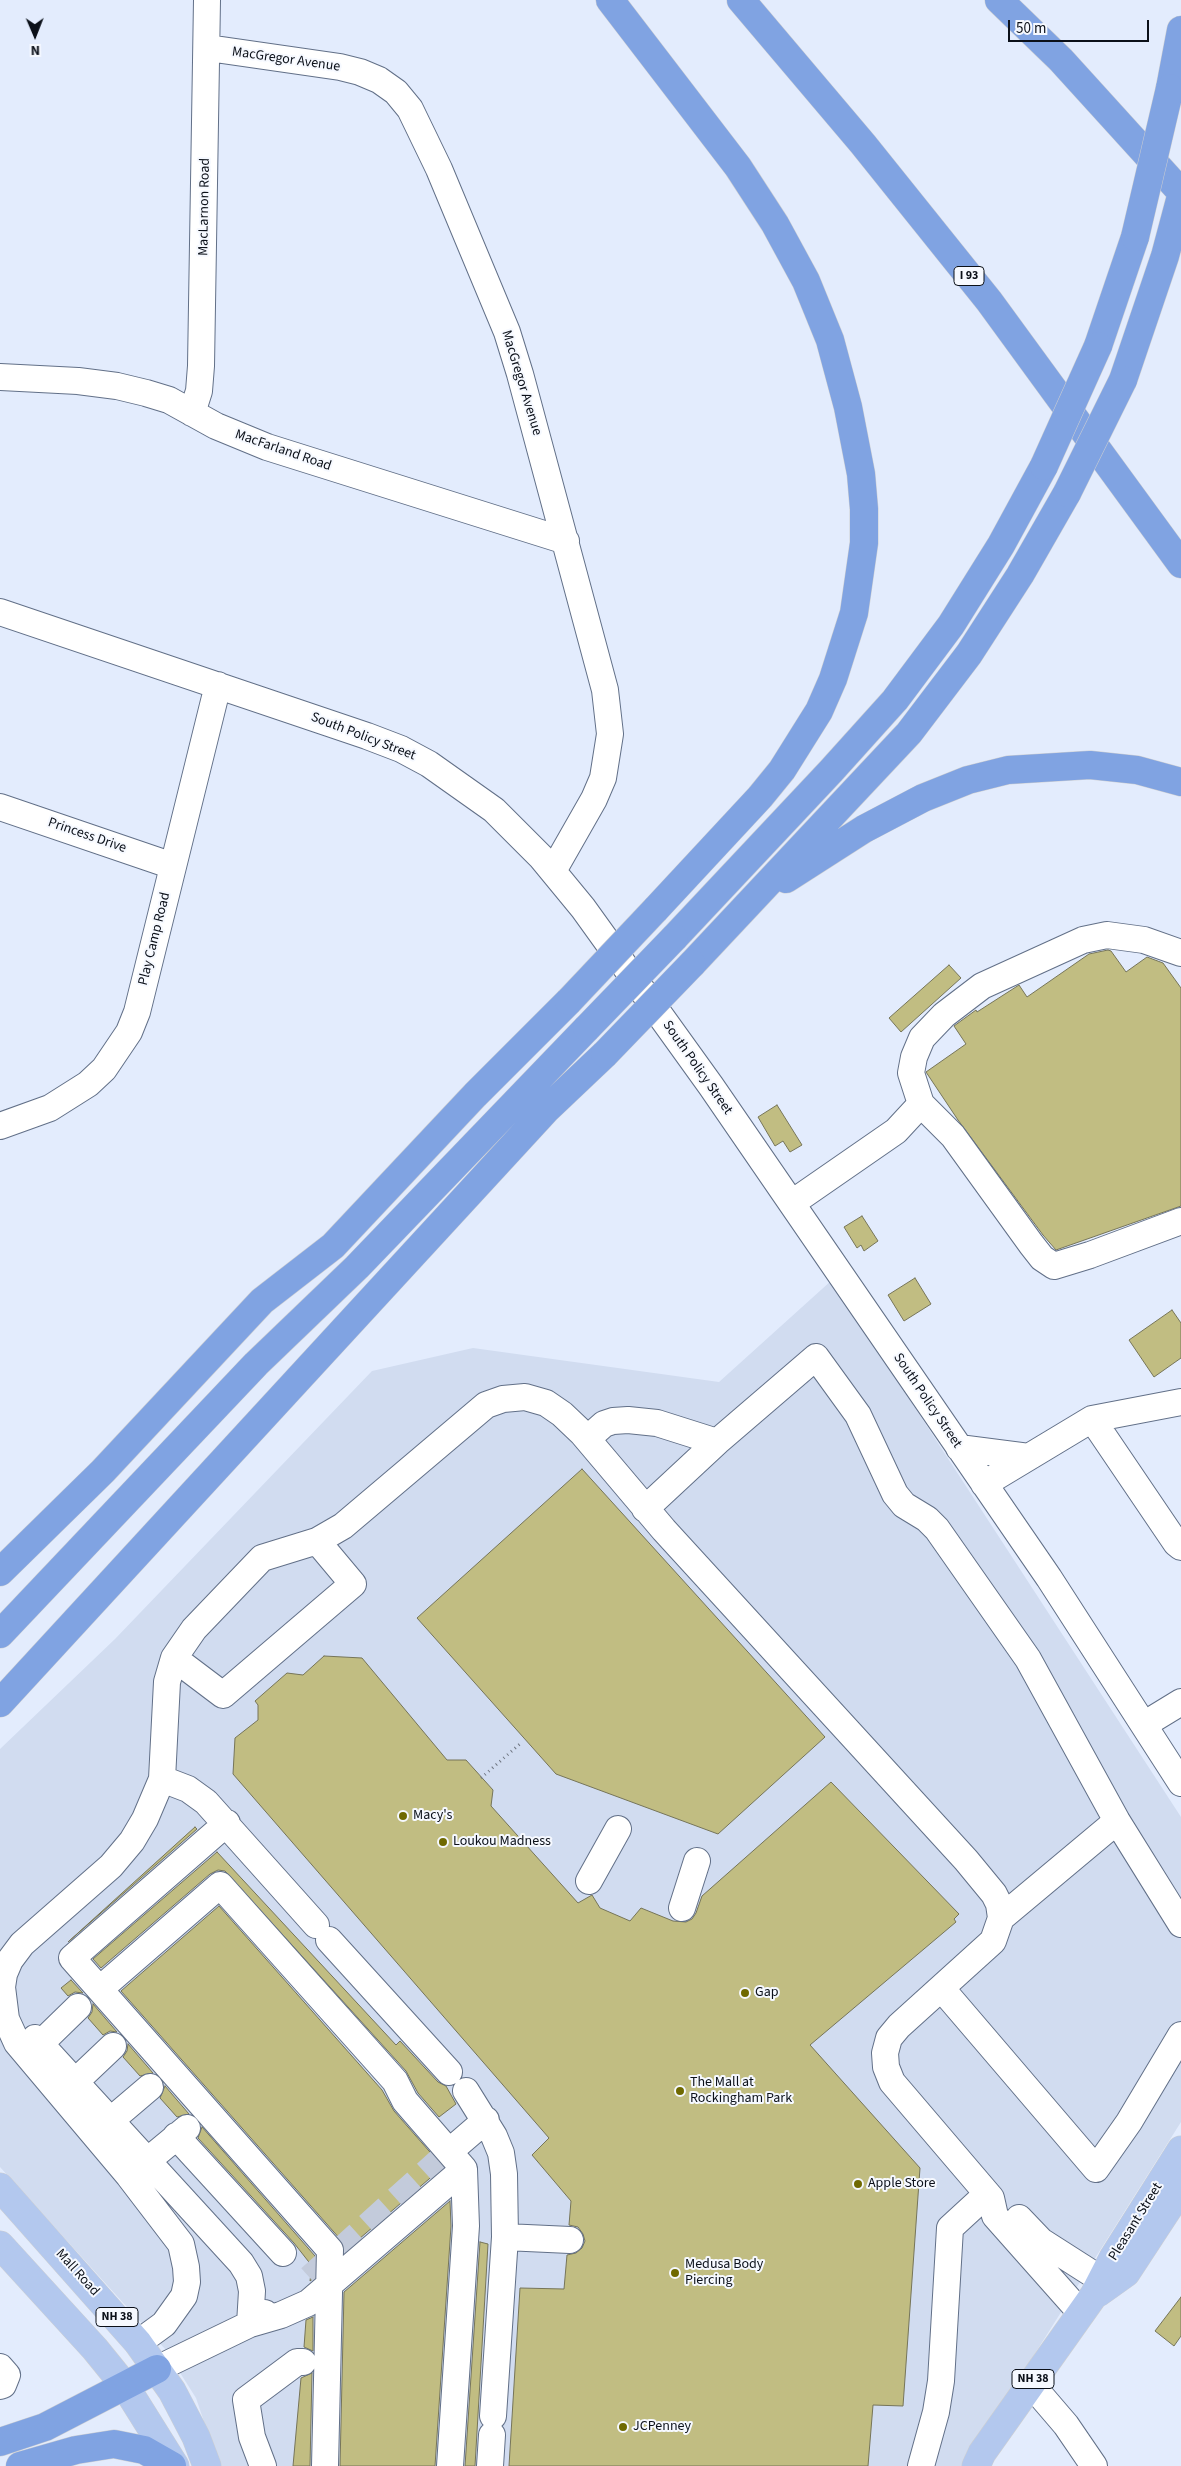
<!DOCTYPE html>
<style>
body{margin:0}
#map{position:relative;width:1181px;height:2466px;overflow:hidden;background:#e3ecfd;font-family:"Source Sans 3",sans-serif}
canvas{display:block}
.north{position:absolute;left:10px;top:10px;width:50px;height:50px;-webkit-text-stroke:4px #f6f9ff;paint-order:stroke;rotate:179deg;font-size:14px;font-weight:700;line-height:20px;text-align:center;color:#0b1019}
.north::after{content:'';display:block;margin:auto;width:18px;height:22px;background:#0b1019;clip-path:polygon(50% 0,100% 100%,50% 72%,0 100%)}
.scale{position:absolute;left:1008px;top:20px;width:141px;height:22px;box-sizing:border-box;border:2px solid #0b1019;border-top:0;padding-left:6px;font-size:15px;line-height:18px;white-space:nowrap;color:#0b1019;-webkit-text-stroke:4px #f6f9ff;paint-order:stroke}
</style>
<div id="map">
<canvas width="1181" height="2466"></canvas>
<div class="north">N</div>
<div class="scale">50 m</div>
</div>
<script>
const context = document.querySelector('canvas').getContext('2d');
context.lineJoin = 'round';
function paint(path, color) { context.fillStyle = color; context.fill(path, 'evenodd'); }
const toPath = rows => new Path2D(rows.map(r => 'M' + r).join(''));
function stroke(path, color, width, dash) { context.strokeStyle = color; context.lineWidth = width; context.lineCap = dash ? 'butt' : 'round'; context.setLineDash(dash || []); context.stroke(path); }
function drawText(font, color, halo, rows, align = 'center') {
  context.font = font + ' "Source Sans 3",sans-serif'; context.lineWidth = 4; context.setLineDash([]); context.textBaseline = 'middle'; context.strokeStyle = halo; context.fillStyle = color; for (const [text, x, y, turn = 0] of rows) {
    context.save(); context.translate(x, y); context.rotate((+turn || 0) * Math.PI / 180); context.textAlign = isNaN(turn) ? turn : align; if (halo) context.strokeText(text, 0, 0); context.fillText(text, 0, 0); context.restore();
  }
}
const built = toPath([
 [832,1280,1181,1817,1181,2122,964,2466,219,2466,196,2398,165,2349,0,2167,0,1749,115,1639,372,1371,473,1348,719,1382]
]);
const building = toPath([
 [1108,950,1111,951,1126,972,1147,957,1163,963,1181,988,1181,1206,1056,1250,1043,1235,958,1120,926,1072,966,1044,954,1026,976,1010,977,1012,1019,985,1027,997,1089,954,1108,950],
 [949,965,961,978,901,1032,889,1018,949,965],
 [777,1105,802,1145,790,1152,783,1141,775,1146,758,1117,777,1105],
 [862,1216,878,1241,864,1251,861,1245,857,1248,844,1227,862,1216],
 [915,1278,931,1304,904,1321,888,1295,915,1278],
 [1172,1310,1181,1323,1181,1358,1154,1377,1129,1340,1172,1310],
 [582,1469,825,1737,718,1834,556,1774,417,1618,582,1469],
 [324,1656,362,1658,447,1760,466,1760,493,1790,491,1806,578,1903,592,1895,600,1908,630,1921,641,1908,673,1921,686,1922,692,1919,696,1913,702,1896,831,1782,959,1914,954,1919,956,1922,810,2045,920,2168,903,2406,873,2405,868,2466,509,2466,520,2288,564,2289,567,2255,576,2253,582,2248,585,2241,583,2234,578,2227,569,2225,571,2201,532,2155,549,2138,233,1774,235,1738,258,1720,258,1705,255,1701,287,1673,303,1675,324,1656],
 [195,1827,197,1829,68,1942,195,1827],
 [217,1852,396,2045,400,2041,438,2082,446,2086,456,2104,439,2117,418,2093,406,2071,225,1871,218,1870,210,1874,101,1968,93,1959,217,1852],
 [219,1906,382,2090,394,2111,443,2167,345,2251,341,2240,121,1991,219,1906],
 [71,1980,83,1993,75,1992,68,1996,61,1988,71,1980],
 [93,2004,117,2032,110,2031,103,2035,88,2018,92,2012,93,2004],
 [128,2044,153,2073,140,2076,123,2057,127,2051,128,2044],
 [165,2086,189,2114,177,2117,160,2098,165,2086],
 [202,2127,315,2256,314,2278,310,2281,312,2266,294,2243,198,2138,202,2127],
 [450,2201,451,2226,435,2466,340,2466,344,2292,450,2201],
 [480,2242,488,2244,475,2466,465,2466,480,2242],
 [1181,2297,1181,2336,1174,2346,1155,2331,1181,2297],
 [313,2317,313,2351,304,2347,306,2320,313,2317],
 [312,2373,310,2466,293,2466,301,2378,312,2373]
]);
const minorTunnel = toPath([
 [310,2278,457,2145]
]);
const path = toPath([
 [481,1778,521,1743]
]);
const minor = toPath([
 [208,48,340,67,360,72,379,80,396,92,410,109,439,169,507,332,520,374,605,690,610,734,603,778,594,799,553,871],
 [0,377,78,381,117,386,146,393,169,400,216,426,267,447,566,541],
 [192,413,199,391,201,366,207,0],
 [0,612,367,736,401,749,429,764,494,810,541,857,583,908,711,1086,1049,1578,1181,1783],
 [0,807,173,866],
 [1181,953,1144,940,1107,935,1083,940,982,986,944,1015,922,1038,914,1057,911,1073,921,1104,953,1136,1031,1244,1042,1258,1054,1266,1090,1255,1181,1221],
 [0,1126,50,1108,88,1084,104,1069,129,1032,137,1012,218,685],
 [792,1203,896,1131,921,1104],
 [1092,1419,1176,1543,1181,1547],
 [587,1439,604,1424,613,1421,628,1420,657,1423,717,1442,816,1357,858,1415,895,1494,904,1505,927,1519,937,1529,1028,1659,1117,1821,1181,1924],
 [959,1448,1029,1457],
 [984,1484,1092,1419,1181,1402],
 [645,1509,717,1442],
 [174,1658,223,1695,353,1584,317,1541,343,1526,486,1405,503,1399,525,1397,546,1403,562,1414,582,1433,664,1530,966,1860,994,1894,999,1904,1001,1918,993,1941,899,2026,889,2038,885,2053,886,2067,892,2082,991,2198,995,2216,1081,2313],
 [1145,1724,1181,1702],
 [162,1779,188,1789,206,1802,316,1925],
 [227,1823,72,1958,330,2250,325,2466],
 [589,1881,618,1829],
 [682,1908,697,1861],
 [1001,1918,1117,1821],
 [329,1940,449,2072],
 [100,1989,220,1885,395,2081,405,2101,464,2169,466,2226,450,2466],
 [942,1989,1096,2169,1129,2122,1181,2035],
 [35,2038,241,2263,249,2276,252,2291,250,2324],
 [40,2044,78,2007],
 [75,2082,113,2046],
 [466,2091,494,2136,501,2153,504,2174,505,2237,493,2416],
 [110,2121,150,2087],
 [176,2136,283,2253],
 [457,2145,486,2120],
 [129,2176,17,2043,6,2019,2,1987,4,1974,10,1960,22,1944,111,1866,132,1841,145,1819,162,1779,167,1682,174,1658,194,1629,262,1558,317,1541],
 [1019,2218,1041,2241,1102,2280],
 [505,2237,570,2240],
 [250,2324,281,2315,308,2303,464,2169],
 [138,2343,164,2324,184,2296,187,2282,186,2267,181,2244,129,2176,187,2128],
 [0,2367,7,2375,3,2385,0,2386],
 [157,2369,250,2324,265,2313],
 [1030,2383,1066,2425,1094,2466],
 [263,2466,252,2437,246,2400,297,2362,303,2362],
 [490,2466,492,2435],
 [921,2466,936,2412,941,2381,950,2228,987,2194]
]);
const major = toPath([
 [0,2187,138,2343,172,2391,196,2437,207,2466],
 [0,2245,95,2349,125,2386,175,2466],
 [1098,2293,1126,2273,1181,2189],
 [976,2466,982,2453,1094,2295,1113,2258,1181,2150]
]);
const highway = toPath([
 [610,0,738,167,775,224,806,281,830,340,848,407,861,474,864,509,864,543,854,613,833,679,819,711,782,770,760,797,655,910],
 [741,0,863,144,989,301,1181,564],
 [999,0,1061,60,1181,192],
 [1170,88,1181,30],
 [1098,346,1135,237],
 [1123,380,1165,256,1181,196],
 [786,879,864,829,923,798,968,780,1008,770,1090,765,1137,770,1181,782],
 [674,938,831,771,895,700,951,625,1001,545,1044,466],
 [692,964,909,733,969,654,1020,575,1067,493],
 [0,1572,103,1471,262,1301,333,1246,475,1095,569,1001],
 [0,1634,256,1364,357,1267,587,1028],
 [0,1703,547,1109,605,1054],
 [0,2442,45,2427,157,2369],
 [20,2466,76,2450,114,2444,144,2450,172,2466]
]);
const highwayBridge = toPath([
 [1135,237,1170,88],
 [1044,466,1098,346],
 [1067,493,1123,380],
 [569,1001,655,910],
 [587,1028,674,938],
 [605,1054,692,964]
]);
const markers = [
 [403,1816,5,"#6f6901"],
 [443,1842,5,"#6f6901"],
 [745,1993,5,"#6f6901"],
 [680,2091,5,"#6f6901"],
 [858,2184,5,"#6f6901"],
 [675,2273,5,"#6f6901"],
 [623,2427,5,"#6f6901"]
];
const shields = [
 [969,276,30],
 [117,2317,42],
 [1033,2379,42]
];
const shieldNames = [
 ["I 93",969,276],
 ["NH 38",117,2317],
 ["NH 38",1033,2379]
];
const streetNames = [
 ["MacGregor Avenue",286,60,8],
 ["MacLarnon Road",205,207,-89],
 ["MacGregor Avenue",521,383,73],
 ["MacFarland Road",283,451,19],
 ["South Policy Street",363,737,21],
 ["Princess Drive",87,836,19],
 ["Play Camp Road",155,939,-76],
 ["South Policy Street",697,1068,55],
 ["South Policy Street",927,1401,56],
 ["Pleasant Street",1136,2222,-58],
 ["Mall Road",77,2273,48]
];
const poiNames = [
 ["Macy's",413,1816],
 ["Loukou Madness",453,1842],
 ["Gap",755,1993],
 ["The Mall at",690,2083],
 ["Rockingham Park",690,2099],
 ["Apple Store",868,2184],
 ["Medusa Body",685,2265],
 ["Piercing",685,2281],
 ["JCPenney",633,2427]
];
paint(built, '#d1dcf0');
paint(building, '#c1bd82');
stroke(building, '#767559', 1);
stroke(minorTunnel, '#c3cbdb', 26, [26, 13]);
stroke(minor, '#627088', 28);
stroke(major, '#cecfd1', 29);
stroke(highway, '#cecfd1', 29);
stroke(path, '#6f7682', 3, [1, 4]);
stroke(minor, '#fff', 26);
stroke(major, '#b3c8ee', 28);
stroke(highway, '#80a3e2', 28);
stroke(highwayBridge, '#cecfd1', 29, []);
stroke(highwayBridge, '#80a3e2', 28);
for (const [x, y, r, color] of markers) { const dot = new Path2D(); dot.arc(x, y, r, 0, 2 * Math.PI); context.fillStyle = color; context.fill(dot); stroke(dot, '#f6f9ff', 2); }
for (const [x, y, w] of shields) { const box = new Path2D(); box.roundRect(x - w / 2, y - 9.5, w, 19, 4); context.fillStyle = '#f6f9ff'; context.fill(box); stroke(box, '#0b1019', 1); }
drawText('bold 12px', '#0b1019', null, shieldNames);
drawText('14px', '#0b1019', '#f6f9ff', streetNames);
drawText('14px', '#0b1019', '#f6f9ff', poiNames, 'left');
</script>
